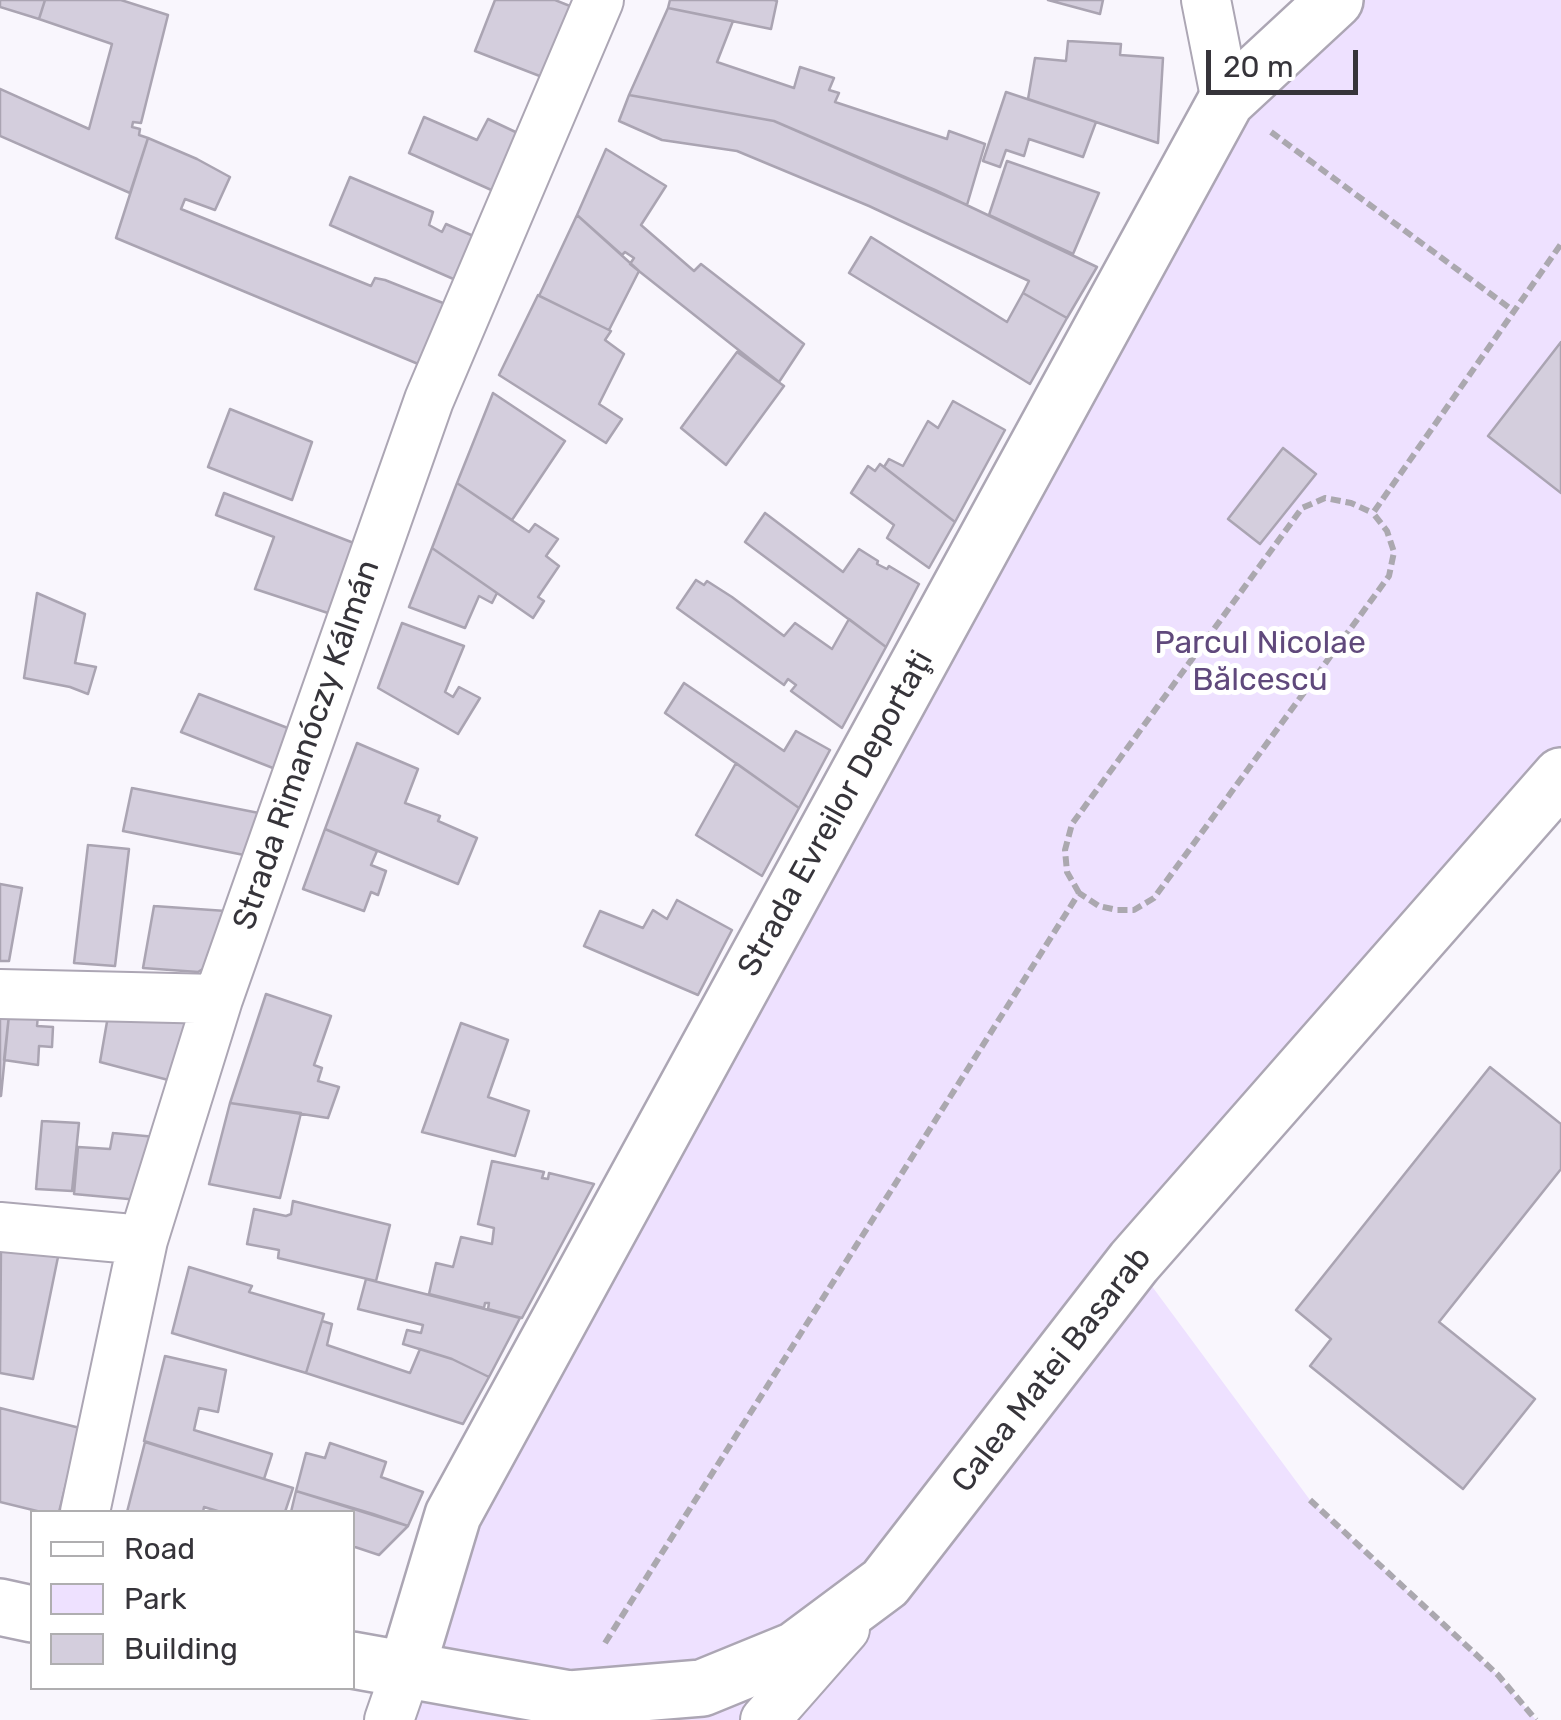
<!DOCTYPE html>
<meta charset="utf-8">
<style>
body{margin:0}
#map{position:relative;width:1561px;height:1720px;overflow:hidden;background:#f9f6fd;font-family:Rubik,sans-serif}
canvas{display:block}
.legend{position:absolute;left:30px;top:1510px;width:325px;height:180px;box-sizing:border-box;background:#fff;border:2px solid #afaeb0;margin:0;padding:12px 18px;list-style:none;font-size:30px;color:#36343a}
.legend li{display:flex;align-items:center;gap:20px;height:50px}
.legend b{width:50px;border:2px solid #afaeb0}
.scale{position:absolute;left:1206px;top:50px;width:152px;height:45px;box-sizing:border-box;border:5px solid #36343a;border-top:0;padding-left:12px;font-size:30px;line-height:35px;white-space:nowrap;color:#36343a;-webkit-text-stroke:8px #fff;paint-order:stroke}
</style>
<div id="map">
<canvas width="1561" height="1720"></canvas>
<ul class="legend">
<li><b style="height:12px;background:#fff"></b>Road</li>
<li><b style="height:28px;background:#eee1ff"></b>Park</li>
<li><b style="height:28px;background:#d4cedd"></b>Building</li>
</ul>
<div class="scale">20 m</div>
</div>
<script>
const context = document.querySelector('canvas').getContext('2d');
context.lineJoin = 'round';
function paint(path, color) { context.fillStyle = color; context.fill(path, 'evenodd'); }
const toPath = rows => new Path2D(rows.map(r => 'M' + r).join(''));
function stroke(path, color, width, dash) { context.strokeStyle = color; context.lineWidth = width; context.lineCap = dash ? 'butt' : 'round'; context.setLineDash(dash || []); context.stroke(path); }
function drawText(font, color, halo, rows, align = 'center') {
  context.font = font + ' Rubik,sans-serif'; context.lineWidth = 10; context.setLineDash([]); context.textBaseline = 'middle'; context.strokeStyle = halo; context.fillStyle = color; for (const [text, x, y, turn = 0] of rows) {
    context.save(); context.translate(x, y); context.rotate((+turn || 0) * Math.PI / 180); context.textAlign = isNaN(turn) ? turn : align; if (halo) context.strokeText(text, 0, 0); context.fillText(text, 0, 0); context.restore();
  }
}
const green = toPath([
 [1335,0,1561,0,1561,776,1134,1262,1310,1500,1498,1675,1536,1720,389,1720,453,1515,1226,101]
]);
const building = toPath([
 [0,0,45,0,39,19,0,7,0,0],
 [45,0,121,0,168,15,141,123,133,122,132,127,140,129,139,135,148,138,130,193,0,136,0,89,89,129,112,44,39,19,45,0],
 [495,0,555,0,580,10,550,80,475,51,495,0],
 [670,0,774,0,777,1,771,29,668,8,670,0],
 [1048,0,1103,0,1100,14,1048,0],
 [668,8,733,21,717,62,794,88,800,67,834,78,829,90,839,93,835,102,947,139,949,131,985,144,967,205,774,121,629,95,668,8],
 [1068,41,1121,44,1120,55,1163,58,1158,143,1028,99,1035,58,1066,61,1068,41],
 [1006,92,1096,122,1083,157,1029,139,1024,156,1006,150,1000,167,983,161,1006,92],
 [629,95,774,121,935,190,1097,267,1067,318,1023,293,1029,281,869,206,737,151,662,140,619,121,629,95],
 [424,117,477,140,488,119,524,136,498,193,409,153,424,117],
 [148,138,197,159,230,177,215,210,185,199,181,209,371,286,375,278,385,280,448,305,423,366,116,238,148,138],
 [606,149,666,186,641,225,694,271,701,264,804,344,779,382,630,264,634,258,625,252,622,255,577,215,606,149],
 [1007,161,1099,193,1073,254,989,215,1007,161],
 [350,177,433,212,429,225,442,232,446,224,478,238,458,281,330,225,350,177],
 [577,215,639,271,609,330,539,296,577,215],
 [871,237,1007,322,1023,293,1067,318,1030,384,849,273,871,237],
 [538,295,611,331,605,340,624,354,599,404,622,419,606,443,499,375,538,295],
 [1561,342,1561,493,1488,436,1561,342],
 [737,352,784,386,726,465,681,428,737,352],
 [493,393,565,441,512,520,457,483,493,393],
 [953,401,1005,430,955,522,884,467,889,459,903,466,928,421,938,428,953,401],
 [230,409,312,442,292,500,208,467,230,409],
 [1283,448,1316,474,1260,544,1228,519,1283,448],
 [880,464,955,522,929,568,887,538,894,525,851,493,868,466,875,471,880,464],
 [457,483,529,532,535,524,558,539,546,556,559,566,538,597,544,601,533,618,432,548,457,483],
 [224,493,359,545,334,615,255,589,274,537,216,515,224,493],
 [765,513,843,572,859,549,878,561,877,564,887,569,889,566,919,584,886,647,745,542,765,513],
 [432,548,497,593,492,603,479,596,465,628,409,607,432,548],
 [696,580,704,585,707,581,732,597,784,636,795,623,832,649,849,619,886,647,842,728,791,691,796,685,788,679,784,685,677,608,696,580],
 [37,593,85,614,75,663,96,667,88,694,70,687,24,678,37,593],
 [402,623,464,646,445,692,453,697,459,687,480,698,458,734,378,688,402,623],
 [684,683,784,751,796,731,830,750,799,808,665,713,684,683],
 [199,694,293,730,278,770,181,732,199,694],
 [357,743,418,769,405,803,440,816,438,821,477,838,458,884,325,829,357,743],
 [736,763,799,808,762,876,696,835,736,763],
 [132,788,264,814,249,856,123,831,132,788],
 [325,829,377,851,371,865,386,871,378,895,371,892,364,911,303,889,325,829],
 [88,845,129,849,115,966,74,963,88,845],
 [0,884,22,888,9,961,0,961,0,884],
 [677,900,732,930,698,995,584,946,600,911,643,928,653,910,667,919,677,900],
 [154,906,226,911,212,963,198,972,143,968,154,906],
 [266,994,331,1016,314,1065,322,1068,318,1081,339,1087,328,1118,230,1103,266,994],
 [0,1015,9,1015,1,1096,0,1096,0,1015],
 [9,1015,38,1015,37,1026,53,1027,52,1047,39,1046,38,1065,4,1060,9,1015],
 [108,1016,189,1017,172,1081,100,1062,108,1016],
 [461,1023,508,1040,488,1097,529,1111,515,1156,422,1132,461,1023],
 [1490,1067,1561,1124,1561,1169,1439,1322,1535,1399,1463,1489,1310,1366,1331,1339,1296,1310,1490,1067],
 [230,1103,301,1113,280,1198,209,1184,230,1103],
 [42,1121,79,1123,72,1191,36,1189,42,1121],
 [113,1133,156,1137,139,1200,74,1194,78,1147,110,1149,113,1133],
 [492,1161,544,1172,542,1178,548,1179,549,1173,594,1184,522,1318,488,1309,489,1303,485,1303,484,1308,429,1294,436,1263,453,1267,461,1237,492,1244,494,1228,478,1224,492,1161],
 [293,1201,390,1225,376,1281,278,1258,279,1250,247,1244,254,1209,286,1216,291,1214,293,1201],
 [1,1246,58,1257,33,1379,0,1373,1,1246],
 [189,1267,252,1286,249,1292,324,1314,306,1373,172,1333,189,1267],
 [366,1279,520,1318,489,1377,452,1359,403,1344,407,1330,421,1333,423,1325,358,1309,366,1279],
 [322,1321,332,1324,327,1345,410,1373,420,1349,452,1359,489,1377,463,1424,306,1373,322,1321],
 [165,1356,226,1370,218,1412,199,1408,194,1430,272,1454,264,1479,144,1441,165,1356],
 [0,1408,80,1428,59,1512,41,1512,0,1502,0,1408],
 [145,1442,293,1488,285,1512,221,1512,204,1507,203,1512,127,1512,145,1442],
 [330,1443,386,1462,381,1477,423,1492,408,1526,296,1491,306,1453,325,1458,330,1443],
 [296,1491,373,1514,408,1526,379,1555,352,1546,352,1512,291,1512,296,1491]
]);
const path = toPath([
 [1271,132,1515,312],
 [1079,893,1067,872,1065,850,1072,824,1302,508,1325,498,1351,503,1373,513],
 [1310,1500,1498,1675,1536,1720],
 [605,1643,1079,893,1099,906,1117,910,1134,910,1154,898,1389,576,1394,552,1387,531,1373,513,1561,244]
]);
const street = toPath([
 [1206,0,1226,101],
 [0,994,218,999],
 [0,1227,143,1240],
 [85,1512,143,1240,218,999,429,400,599,0],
 [389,1720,406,1671],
 [765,1720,845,1629]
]);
const secondary = toPath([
 [0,1607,32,1614],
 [352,1660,570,1699,702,1688,795,1650,885,1583,1134,1262,1561,776],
 [406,1671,453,1515,1226,101,1335,0]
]);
const parkNames = [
 ["Parcul Nicolae",1260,644],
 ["Bălcescu",1260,681]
];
const streetNames = [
 ["Strada Rimanóczy Kálmán",307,745,-71],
 ["Strada Evreilor Deportaţi",836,814,-61],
 ["Calea Matei Basarab",1052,1370,-52]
];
paint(green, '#eee1ff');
paint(building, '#d4cedd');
stroke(building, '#aaa4b2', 2.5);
stroke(street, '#aca6b4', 52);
stroke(secondary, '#aca6b4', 60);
stroke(path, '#aba8af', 6, [10, 5]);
stroke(street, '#fff', 48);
stroke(secondary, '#fff', 55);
drawText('32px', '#60497c', '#fff', parkNames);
drawText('32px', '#36343a', '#fff', streetNames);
</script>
